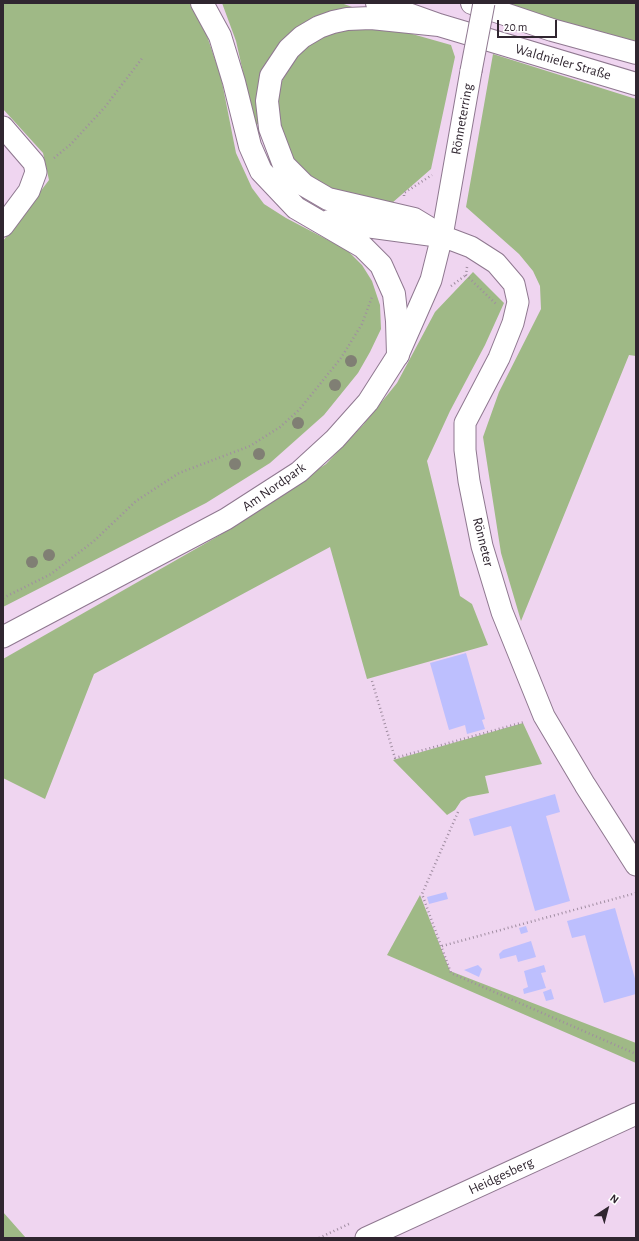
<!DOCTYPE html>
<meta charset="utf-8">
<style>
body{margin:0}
#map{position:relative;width:639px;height:1241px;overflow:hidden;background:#efd5f0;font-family:"Alegreya Sans",sans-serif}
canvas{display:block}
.frame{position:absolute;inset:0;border:4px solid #302630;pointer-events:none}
.north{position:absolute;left:587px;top:1189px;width:40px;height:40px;-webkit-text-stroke:3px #fff;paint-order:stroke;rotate:36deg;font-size:11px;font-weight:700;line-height:16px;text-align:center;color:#302630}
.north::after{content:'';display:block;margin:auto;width:14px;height:18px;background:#302630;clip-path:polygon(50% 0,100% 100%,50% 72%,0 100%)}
.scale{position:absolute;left:497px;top:20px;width:60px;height:18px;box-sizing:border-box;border:2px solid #302630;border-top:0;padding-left:5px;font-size:12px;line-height:14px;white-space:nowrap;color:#302630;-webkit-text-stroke:3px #fff;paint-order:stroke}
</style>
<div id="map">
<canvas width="639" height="1241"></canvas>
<div class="frame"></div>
<div class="north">N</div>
<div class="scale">20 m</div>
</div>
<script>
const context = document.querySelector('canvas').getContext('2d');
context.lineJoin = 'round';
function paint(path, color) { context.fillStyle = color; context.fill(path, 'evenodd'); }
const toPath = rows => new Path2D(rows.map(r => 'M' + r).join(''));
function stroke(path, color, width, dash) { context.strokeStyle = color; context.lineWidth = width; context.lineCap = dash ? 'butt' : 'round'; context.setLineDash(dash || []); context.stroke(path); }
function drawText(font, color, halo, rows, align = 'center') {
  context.font = font + ' "Alegreya Sans",sans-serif'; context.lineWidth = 3; context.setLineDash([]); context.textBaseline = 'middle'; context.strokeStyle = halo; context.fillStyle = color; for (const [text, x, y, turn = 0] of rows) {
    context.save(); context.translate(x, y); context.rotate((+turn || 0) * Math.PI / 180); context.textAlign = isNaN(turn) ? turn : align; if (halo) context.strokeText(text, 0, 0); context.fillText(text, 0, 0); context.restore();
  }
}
const green = toPath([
 [3,3,190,3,207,36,221,77,236,153,252,188,264,204,286,218,347,250,362,265,372,281,380,305,381,329,370,352,358,373,324,415,270,463,206,503,3,607,3,241,49,180,43,153,3,109],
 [222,3,341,3,355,8,297,36,262,123,255,125,236,41],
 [507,3,636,3,636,43,507,6],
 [384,26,451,45,455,57,431,169,392,203,323,189,288,156,277,114,280,85,295,56,325,31],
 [493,54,636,99,636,356,629,355,521,621,501,553,483,437,499,392,541,309,540,286,533,271,519,254,466,207],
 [473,272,504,303,485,345,450,411,427,461,460,596,472,604,488,645,367,679,330,547,94,674,45,799,3,778,3,659,220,535,326,464,363,425,397,383,435,312],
 [523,723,542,764,485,776,489,793,468,797,461,801,455,810,447,815,393,760],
 [420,895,450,971,636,1043,636,1063,387,955],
 [3,1212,26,1238,3,1238]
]);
const building = toPath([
 [466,653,485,719,482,720,485,729,467,734,465,725,449,730,430,663],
 [555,794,560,812,546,816,570,901,535,911,511,826,474,836,469,819],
 [446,892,448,899,429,904,427,897],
 [615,908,636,982,636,994,604,1003,585,935,572,938,567,921],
 [526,926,528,932,521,934,519,928],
 [531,941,536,957,518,962,516,955,500,959,499,954,503,950],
 [478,965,482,969,479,977,464,970],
 [544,965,546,972,541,973,546,988,524,994,523,989,528,987,524,971],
 [551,989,554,999,546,1001,543,992]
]);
const path = toPath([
 [54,158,71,144,105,107,143,57],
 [404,196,404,193,432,175],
 [467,267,466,275,496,304],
 [451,286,466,275],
 [3,598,51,574,94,541,136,501,179,473,250,446,280,427,299,410,341,358,362,324,372,297],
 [372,681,395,758,524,722],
 [458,812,422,894,451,973,636,1054],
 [442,946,636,893],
 [319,1238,351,1223]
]);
const minor = toPath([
 [3,127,34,163,36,172,29,191,3,226],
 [442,236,471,247,496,263,514,284,518,302,513,323,499,358,465,423,465,450,469,481,482,546,502,612,544,716,585,785,636,865],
 [3,637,226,519,299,472,335,439,368,402,398,355,431,280,442,236,471,71],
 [366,1238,636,1114]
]);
const highway = toPath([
 [202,3,220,36,234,82,250,146,261,171,296,208,363,247,381,265,394,294,397,321,398,355],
 [377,3,439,25,636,84],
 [472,3,552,30,636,53],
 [439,25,371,18,347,19,333,22,319,27,302,37,289,49,271,76,267,101,270,128,284,165,304,185,328,199,414,219,442,236],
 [329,221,433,235]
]);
const minorBridge = toPath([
 [471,71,484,3]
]);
const trees = [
 [351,361],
 [335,385],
 [298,423],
 [259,454],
 [235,464],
 [49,555],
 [32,562]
];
const streetNames = [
 ["Waldnieler Straße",563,62,16],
 ["Rönneterring",462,119,-80],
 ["Am Nordpark",274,487,-35],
 ["Rönneter",483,542,76],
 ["Heidgesberg",501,1176,-25]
];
paint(green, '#9fb986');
paint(building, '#bdbffe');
stroke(minor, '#8f7890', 23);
stroke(highway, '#8f7890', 24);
stroke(path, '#a08da1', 2.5, [1, 3]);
stroke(minor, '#fff', 21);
stroke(highway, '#fff', 22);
stroke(minorBridge, '#8f7890', 23, []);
stroke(minorBridge, '#fff', 21);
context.fillStyle = '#807f74';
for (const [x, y] of trees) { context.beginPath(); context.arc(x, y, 6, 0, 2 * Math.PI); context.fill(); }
drawText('14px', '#302630', '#fff', streetNames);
</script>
